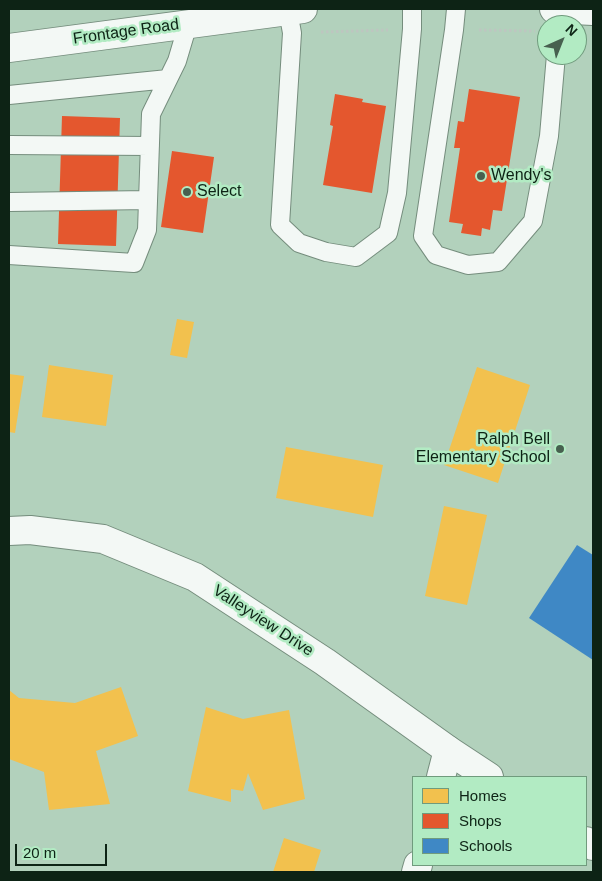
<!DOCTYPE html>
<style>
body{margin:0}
#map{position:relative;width:602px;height:881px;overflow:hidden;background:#b2d1bc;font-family:Arial,sans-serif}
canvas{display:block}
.frame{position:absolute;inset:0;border:10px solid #0d2315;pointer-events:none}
.legend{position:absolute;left:412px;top:776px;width:175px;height:90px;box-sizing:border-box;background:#b2ebc3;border:1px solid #709b7d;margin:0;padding:6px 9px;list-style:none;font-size:15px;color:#0d2315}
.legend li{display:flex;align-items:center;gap:10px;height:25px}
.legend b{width:25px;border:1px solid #709b7d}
.north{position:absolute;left:537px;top:15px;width:50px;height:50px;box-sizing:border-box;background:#b2ebc3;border:1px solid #709b7d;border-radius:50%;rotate:44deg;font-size:14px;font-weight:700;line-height:20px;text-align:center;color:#0d2315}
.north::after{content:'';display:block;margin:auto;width:18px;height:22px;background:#47604f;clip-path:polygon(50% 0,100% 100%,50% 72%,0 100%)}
.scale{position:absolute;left:15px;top:844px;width:92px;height:22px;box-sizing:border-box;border:2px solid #0d2315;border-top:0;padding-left:6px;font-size:15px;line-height:18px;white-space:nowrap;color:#0d2315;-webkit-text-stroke:4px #b2ebc3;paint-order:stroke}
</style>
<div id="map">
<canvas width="602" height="881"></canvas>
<div class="frame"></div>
<ul class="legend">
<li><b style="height:14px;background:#f2c14e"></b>Homes</li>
<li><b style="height:14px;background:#e4572e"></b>Shops</li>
<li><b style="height:14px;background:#3f88c5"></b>Schools</li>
</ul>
<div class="north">N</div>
<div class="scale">20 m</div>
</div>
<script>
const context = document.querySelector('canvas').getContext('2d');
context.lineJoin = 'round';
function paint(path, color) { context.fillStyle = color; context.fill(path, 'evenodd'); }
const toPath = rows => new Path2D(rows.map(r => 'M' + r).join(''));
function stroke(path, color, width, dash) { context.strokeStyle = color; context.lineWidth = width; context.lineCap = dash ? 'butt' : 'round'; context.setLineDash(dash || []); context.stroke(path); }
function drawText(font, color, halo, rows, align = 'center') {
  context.font = font + ' Arial,sans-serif'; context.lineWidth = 5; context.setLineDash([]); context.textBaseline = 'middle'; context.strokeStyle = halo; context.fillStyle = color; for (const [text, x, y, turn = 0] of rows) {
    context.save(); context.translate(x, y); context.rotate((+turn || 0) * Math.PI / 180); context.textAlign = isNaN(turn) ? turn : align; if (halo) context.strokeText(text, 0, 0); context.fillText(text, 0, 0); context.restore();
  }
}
const homes = toPath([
 [177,319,194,322,187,358,170,355],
 [49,365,113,375,106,426,42,417],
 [477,367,530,385,498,483,444,465],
 [9,374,24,376,15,433,9,432],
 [286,447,383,465,373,517,276,498],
 [444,506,487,515,467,605,425,596],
 [121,687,138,736,96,751,110,804,49,810,44,772,9,759,9,690,19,698,75,703],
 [206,707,243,719,289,710,305,799,263,810,248,773,243,791,231,789,231,802,188,791],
 [284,838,321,850,314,872,273,872]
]);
const shops = toPath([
 [469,89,520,97,502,211,493,210,490,230,482,228,481,236,461,233,463,224,449,222,460,148,454,148,458,121,464,122],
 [335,94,363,99,362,102,386,106,372,193,323,185,333,126,330,125],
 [62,116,120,118,116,246,58,244],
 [172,151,214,157,203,233,161,227]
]);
const schools = toPath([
 [577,545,593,555,593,660,529,618]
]);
const path = toPath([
 [479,30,535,31],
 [321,32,388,30]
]);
const service = toPath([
 [456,9,454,30,423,236,436,255,468,265,498,262,533,221,549,136,556,55],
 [288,11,292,33,280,225,299,243,326,252,356,257,388,233,397,193,412,29,412,9],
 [9,95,168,79],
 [9,145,150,146],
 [9,202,148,200],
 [9,255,134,263,147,230,151,114,177,61,188,24]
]);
const minor = toPath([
 [554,9,593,11],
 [9,48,303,9],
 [441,777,448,750],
 [416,872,418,865]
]);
const tertiary = toPath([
 [9,531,30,530,103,539,195,577,325,662,448,750,489,777],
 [586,841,593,846]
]);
const markers = [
 [481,176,5,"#47604f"],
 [187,192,5,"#47604f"],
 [560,449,5,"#47604f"]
];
const streetNames = [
 ["Frontage Road",126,32,-8],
 ["Valleyview Drive",263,621,33]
];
const poiNames = [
 ["Wendy's",491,176],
 ["Select",197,192],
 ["Ralph Bell",550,440,"right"],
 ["Elementary School",550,458,"right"]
];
paint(homes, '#f2c14e');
paint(shops, '#e4572e');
paint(schools, '#3f88c5');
stroke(service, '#758d7d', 20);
stroke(minor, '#758d7d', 30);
stroke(tertiary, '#758d7d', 30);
stroke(path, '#bdc6c0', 3, [2.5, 2.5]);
stroke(service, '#f3f8f5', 18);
stroke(minor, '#f3f8f5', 28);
stroke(tertiary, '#f3f8f5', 28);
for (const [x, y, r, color] of markers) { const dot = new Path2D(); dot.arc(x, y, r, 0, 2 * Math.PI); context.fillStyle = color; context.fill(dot); stroke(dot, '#b2ebc3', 2); }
drawText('16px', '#0d2315', '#b2ebc3', streetNames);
drawText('16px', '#0d2315', '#b2ebc3', poiNames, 'left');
</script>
